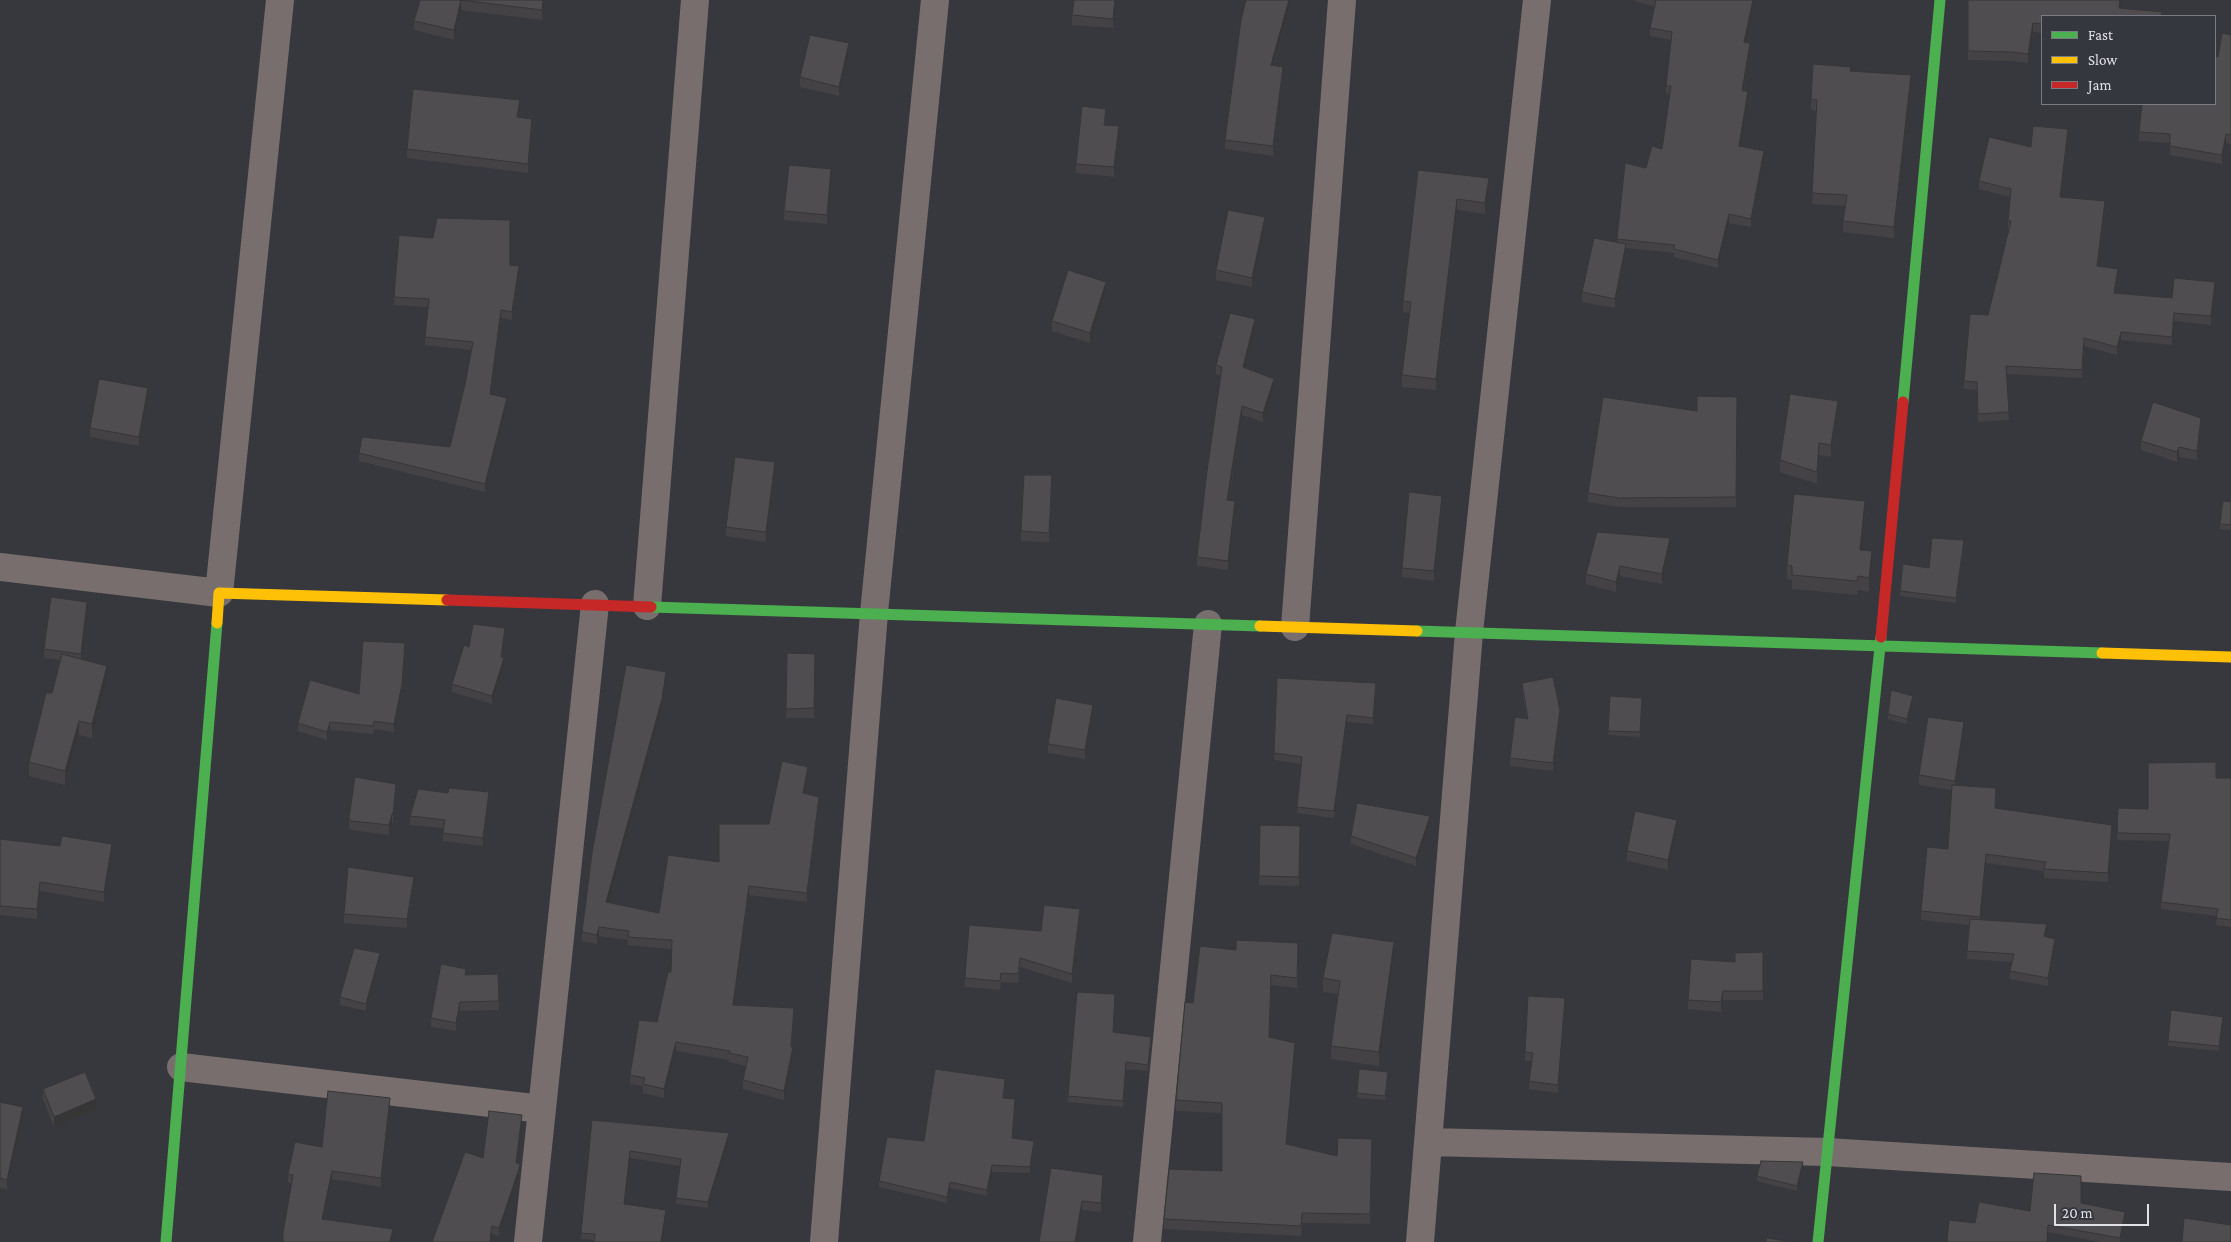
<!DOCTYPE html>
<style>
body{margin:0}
#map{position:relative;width:2231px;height:1242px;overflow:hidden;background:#37383d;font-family:"Crimson Pro",serif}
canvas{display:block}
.legend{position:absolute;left:2041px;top:15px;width:175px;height:90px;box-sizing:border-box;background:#35373f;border:1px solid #797b82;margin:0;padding:6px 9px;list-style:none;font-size:15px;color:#e0e1e7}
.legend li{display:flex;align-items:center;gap:10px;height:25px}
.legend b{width:25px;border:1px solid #797b82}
.scale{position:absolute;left:2054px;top:1204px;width:95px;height:22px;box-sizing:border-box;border:2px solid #e0e1e7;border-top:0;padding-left:6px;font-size:15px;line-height:18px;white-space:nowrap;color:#e0e1e7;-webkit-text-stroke:4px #35373f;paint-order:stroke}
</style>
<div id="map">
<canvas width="2231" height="1242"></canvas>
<ul class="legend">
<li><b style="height:6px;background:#4caf50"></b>Fast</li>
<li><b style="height:6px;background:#ffc107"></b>Slow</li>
<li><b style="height:6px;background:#c62828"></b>Jam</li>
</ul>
<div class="scale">20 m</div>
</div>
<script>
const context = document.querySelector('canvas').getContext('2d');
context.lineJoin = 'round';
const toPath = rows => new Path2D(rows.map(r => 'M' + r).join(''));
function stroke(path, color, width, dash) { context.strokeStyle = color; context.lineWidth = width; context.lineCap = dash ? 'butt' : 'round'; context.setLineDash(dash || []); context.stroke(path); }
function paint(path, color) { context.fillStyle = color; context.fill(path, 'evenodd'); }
const street = toPath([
 [0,567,219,593,280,0],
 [647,606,695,0],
 [1295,627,1342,0],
 [181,1067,542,1109],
 [1429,1142,1827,1152,2231,1177],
 [528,1242,595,604],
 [824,1242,874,613,935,0],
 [1147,1242,1208,624],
 [1420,1242,1469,632,1537,0]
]);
const fast = toPath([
 [1903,402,1940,0],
 [651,607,1260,626],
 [1417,631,2102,653],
 [166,1242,217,623],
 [1818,1242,1881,637]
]);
const slow = toPath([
 [217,623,219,593,447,600],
 [1260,626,1417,631],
 [2102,653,2231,657]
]);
const jam = toPath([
 [447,600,651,607],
 [1881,637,1903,402]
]);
const wall = toPath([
 [420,0,544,0,542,20,461,10,454,40,414,30,414,21],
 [1116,0,1113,28,1072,25,1072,15],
 [1246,0,1291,0,1274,65,1283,76,1273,156,1225,149,1225,140],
 [1633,0,1755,0,1745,42,1750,51,1744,91,1748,100,1740,146,1764,159,1751,227,1729,223,1718,268,1674,257,1674,253,1626,248,1626,254,1615,308,1582,302,1582,292,1617,242,1617,239,1646,168,1662,149,1670,94,1666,94,1666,86,1671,40,1650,36,1650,28,1655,7],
 [1968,0,2121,8,2162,16,2042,16,2042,33,2033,32,2028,63,2012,61,1968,60],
 [2231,35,2231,144,2226,143,2222,164,2170,155,2170,143,2139,141,2139,132,2218,57],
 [849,53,839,96,800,87,800,77],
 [1851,71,1911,86,1894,238,1843,232,1843,221,1845,206,1812,204,1816,111,1811,110,1811,99],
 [520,109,519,117,532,128,528,173,407,158,407,149],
 [1106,118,1105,125,1119,136,1114,177,1076,173,1076,164],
 [2068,137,2061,198,2105,209,2098,266,2118,277,2115,293,2172,298,2215,290,2211,325,2174,321,2172,345,2121,340,2117,355,2084,346,2082,378,2006,374,2009,420,1978,422,1977,390,1964,389,1964,381,1988,315,2009,229,2008,229,2008,221,2010,197,1979,189,1979,181,2031,147],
 [1418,170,1489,189,1485,214,1457,210,1436,390,1402,387,1402,375,1410,313,1403,312,1403,301],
 [831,179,827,224,784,220,784,211],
 [1265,226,1252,287,1216,280,1216,270],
 [510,265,519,274,512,320,501,318,491,395,507,406,485,492,359,461,359,453,450,447,465,384,471,350,425,345,425,337,428,307,394,305,394,297],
 [1106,291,1090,343,1052,331,1052,321],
 [1255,328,1245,368,1274,388,1263,422,1242,415,1229,500,1235,510,1228,570,1197,566,1197,557,1221,376,1216,374,1216,365],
 [1737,397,1736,507,1619,507,1588,502,1588,493,1697,411],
 [148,398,139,446,90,437,90,428],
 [1838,413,1831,457,1819,455,1817,484,1780,472,1780,460],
 [2201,427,2197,460,2179,457,2177,462,2141,450,2141,441],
 [775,471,766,542,726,536,726,527],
 [1052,485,1049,542,1021,541,1021,531],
 [2231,502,2231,530,2220,529,2220,524],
 [1442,505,1434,581,1402,577,1402,568],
 [1865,515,1861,550,1872,565,1869,592,1858,590,1857,595,1792,589,1792,580,1787,579,1787,565],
 [1964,545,1956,603,1900,596,1900,591,1929,568],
 [1670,547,1662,584,1620,576,1616,592,1586,584,1586,574],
 [87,611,81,659,107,680,92,738,79,735,65,785,29,776,29,762,52,693,60,660,44,658,44,649],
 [505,636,502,658,504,666,492,704,452,692,452,684,469,647],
 [405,651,402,692,394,732,374,729,373,734,330,730,327,740,298,731,298,723,359,694],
 [787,653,815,654,814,718,786,718],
 [1277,678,1376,689,1373,724,1347,722,1334,818,1297,813,1302,764,1274,760],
 [666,681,662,708,608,902,659,913,719,862,769,824,808,776,805,794,819,806,807,902,749,895,734,1005,794,1017,792,1047,793,1056,784,1100,743,1089,743,1080,746,1066,729,1062,729,1060,676,1051,664,1098,643,1093,643,1086,630,1084,630,1075,657,1022,671,972,671,949,628,945,628,940,599,936,597,944,582,941,582,932],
 [1522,683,1560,718,1553,771,1510,766,1510,758,1527,719,1522,691],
 [1610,696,1642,698,1640,737,1608,735],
 [1913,701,1907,724,1888,719,1888,714],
 [1093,714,1085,759,1048,753,1048,744],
 [1964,732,1956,785,1996,797,1995,808,2112,834,2108,882,2044,878,2044,871,1986,863,1980,920,2047,932,2046,937,2055,947,2048,986,2010,979,2010,971,2012,962,1967,959,1969,925,1921,920,1921,911,1948,849,1952,790,1919,785,1919,775],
 [2216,778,2231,778,2231,927,2216,925,2217,916,2161,909,2161,902,2169,841,2117,840,2117,833,2148,809],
 [396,793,393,823,392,823,389,835,351,830,349,828,349,818],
 [489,801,483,846,443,841,443,828,410,825,410,816],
 [1430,824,1416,866,1351,844,1351,836],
 [1260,825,1300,826,1299,886,1259,885],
 [1677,830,1668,870,1627,861,1627,851],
 [0,839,112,853,104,902,40,891,37,919,0,915],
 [414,885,407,928,344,923,344,914],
 [1080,918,1072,983,1020,967,1018,983,1001,982,1000,990,965,987,965,978,1041,931],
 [1298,943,1297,988,1271,985,1269,1037,1295,1054,1287,1144,1337,1156,1372,1139,1370,1224,1302,1223,1301,1236,1164,1229,1164,1219,1222,1171,1222,1113,1176,1111,1176,1100,1193,1003,1236,950],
 [1763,952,1763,1000,1723,1000,1721,1012,1688,1009,1688,1000,1735,962],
 [1394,956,1379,1066,1331,1059,1331,1046,1338,994,1323,992,1323,978],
 [380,961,366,1011,340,1005,340,997],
 [498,974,499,1010,460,1011,456,1031,431,1027,431,1018,466,975],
 [1565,1007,1558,1093,1529,1089,1529,1081,1532,1061,1525,1061,1525,1052],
 [2223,1021,2219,1051,2168,1046,2168,1041],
 [1113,1032,1151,1044,1148,1071,1126,1069,1123,1107,1068,1102,1068,1096],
 [1388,1077,1385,1100,1357,1098,1357,1093],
 [1005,1085,1004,1098,1015,1105,1012,1138,1034,1148,1030,1173,992,1172,987,1196,950,1188,947,1203,879,1187,879,1181,924,1141],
 [43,1089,96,1109,54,1127,43,1099],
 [0,1102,23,1117,7,1189,0,1188],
 [390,1107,381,1187,332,1179,324,1219,393,1238,283,1242,292,1184,288,1183,288,1174,322,1147],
 [592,1120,729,1140,708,1208,676,1204,676,1198,680,1166,630,1158,624,1204,666,1216,595,1240,581,1239],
 [522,1122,517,1163,520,1172,519,1177,499,1236,492,1234,483,1158],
 [1803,1167,1797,1191,1757,1181,1757,1176],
 [1051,1168,1103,1184,1101,1212,1082,1210,1077,1242,1039,1242],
 [2081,1203,2125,1220,2121,1242,2099,1242,2048,1232,2047,1242,1947,1242,1975,1223,2030,1211]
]);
const shadedWall = toPath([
 [461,0,461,10,454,40,454,30],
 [543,0,544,0,542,20,542,10],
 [1115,0,1116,0,1113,28,1113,19],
 [1289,0,1291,0,1271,75,1271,65],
 [1753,0,1755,0,1744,50,1744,42],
 [2120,0,2122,0,2119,16,2119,8],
 [2033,23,2033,32,2028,63,2028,54],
 [849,43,849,53,839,96,839,87],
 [1750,43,1750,51,1742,99,1742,91],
 [1283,67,1283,76,1273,156,1273,146],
 [1911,75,1911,86,1894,238,1894,227],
 [1748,91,1748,100,1739,154,1739,146],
 [520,100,520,109,517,126,517,117],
 [532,119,532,128,528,173,528,164],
 [1119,126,1119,136,1114,177,1114,167],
 [2068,129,2068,137,2060,205,2060,197],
 [2226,134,2226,143,2222,164,2222,155],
 [1764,151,1764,159,1751,227,1751,219],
 [831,169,831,179,827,224,827,215],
 [1489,178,1489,189,1485,214,1485,203],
 [1457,199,1457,210,1436,390,1436,379],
 [2105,201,2105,209,2097,274,2097,266],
 [1729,214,1729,223,1718,268,1718,260],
 [1265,217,1265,226,1252,287,1252,278],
 [1626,244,1626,254,1615,308,1615,299],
 [519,266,519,274,512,320,512,312],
 [2118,269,2118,277,2114,301,2114,293],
 [1106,282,1106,291,1090,343,1090,333],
 [2215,282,2215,290,2211,325,2211,316],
 [501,310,501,318,490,402,490,394],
 [2174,313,2174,321,2172,345,2172,337],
 [1255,319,1255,328,1243,376,1243,367],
 [2121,332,2121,340,2117,355,2117,347],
 [1274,379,1274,388,1263,422,1263,413],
 [148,388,148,398,139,446,139,437],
 [507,398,507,406,485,492,485,484],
 [1838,401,1838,413,1831,457,1831,445],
 [1242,406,1242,415,1227,509,1227,500],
 [2201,418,2201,427,2197,460,2197,451],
 [1819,443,1819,455,1817,484,1817,472],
 [2179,447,2179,457,2177,462,2177,452],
 [775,462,775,471,766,542,766,532],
 [1442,496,1442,505,1434,581,1434,571],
 [1235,501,1235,510,1228,570,1228,561],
 [1865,501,1865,515,1860,563,1860,550],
 [1670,538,1670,547,1662,584,1662,574],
 [1964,540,1964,545,1956,603,1956,598],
 [1872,551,1872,565,1869,592,1869,578],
 [1620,566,1620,576,1616,592,1616,582],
 [87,602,87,611,81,663,81,654],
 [505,628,505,636,501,665,501,657],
 [405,643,402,692,394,732,394,724],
 [504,658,504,666,492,704,492,696],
 [107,666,107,680,92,738,92,724],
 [666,672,666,681,662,708,606,911,606,902],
 [1376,683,1376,689,1373,724,1373,718],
 [1913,696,1913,701,1907,724,1907,719],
 [1093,705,1093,714,1085,759,1085,750],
 [1560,710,1560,718,1553,771,1553,763],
 [1347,715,1347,722,1334,818,1334,811],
 [79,721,79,735,65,785,65,771],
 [330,722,330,730,327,740,327,732],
 [1964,722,1964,732,1955,791,1955,781],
 [808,767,808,776,803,802,803,793],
 [396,784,396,793,393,823,393,814],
 [489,792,489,801,483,846,483,838],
 [819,797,819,806,807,902,807,893],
 [392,814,392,823,389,835,389,825],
 [1430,816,1430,824,1416,866,1416,858],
 [1677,820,1677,830,1668,870,1668,860],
 [2112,825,2112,834,2108,882,2108,873],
 [112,844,112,853,104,902,104,892],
 [1986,854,1986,863,1980,926,1980,917],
 [414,877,414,885,407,928,407,919],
 [40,882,40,891,37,919,37,909],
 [749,886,749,895,733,1014,733,1005],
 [1080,909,1080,918,1072,983,1072,974],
 [2047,924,2047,932,2044,944,2044,936],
 [599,927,599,936,597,944,597,935],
 [2055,939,2055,947,2048,986,2048,978],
 [1394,942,1394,956,1379,1066,1379,1052],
 [380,953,380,961,366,1011,366,1004],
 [1723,991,1723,1000,1721,1012,1721,1002],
 [1565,998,1565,1007,1558,1093,1558,1085],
 [460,1002,460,1011,456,1031,456,1023],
 [794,1008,794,1017,791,1055,791,1047],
 [2223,1017,2223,1021,2219,1051,2219,1046],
 [676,1042,676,1051,664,1098,664,1089],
 [1295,1043,1295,1054,1286,1154,1286,1144],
 [793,1047,793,1056,784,1100,784,1091],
 [390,1098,390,1107,381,1187,381,1178],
 [96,1099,96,1109,54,1127,54,1117],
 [23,1107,23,1117,7,1189,7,1180],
 [522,1115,522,1122,516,1171,516,1163],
 [729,1133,729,1140,708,1208,708,1202],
 [1034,1141,1034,1148,1030,1173,1030,1167],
 [630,1151,630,1158,624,1210,624,1204],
 [1803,1162,1803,1167,1797,1191,1797,1186],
 [520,1164,519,1177,499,1236,499,1228],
 [992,1165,992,1172,987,1196,987,1190],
 [332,1171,332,1179,322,1228,322,1219],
 [1103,1175,1103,1184,1101,1212,1101,1203],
 [950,1182,950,1188,947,1203,947,1197],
 [1082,1201,1082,1210,1077,1242,1075,1242],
 [666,1210,666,1216,662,1242,661,1242],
 [2125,1212,2125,1220,2121,1242,2120,1242],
 [492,1226,492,1234,491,1242,490,1242],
 [393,1229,393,1238,392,1242,390,1242]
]);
const building = toPath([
 [420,0,543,0,542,10,461,0,454,30,414,21,420,0],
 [1074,0,1115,0,1113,19,1072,15,1074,0],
 [1246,0,1289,0,1271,65,1283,67,1273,146,1225,140,1241,20,1246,0],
 [1656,0,1753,0,1744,42,1750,43,1742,91,1748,91,1739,146,1764,151,1751,219,1729,214,1718,260,1674,249,1675,245,1617,239,1625,163,1646,168,1652,146,1662,149,1671,86,1666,86,1672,32,1650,28,1656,0],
 [1968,0,2120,0,2119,8,2162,12,2161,16,2042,16,2042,24,2033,23,2028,54,2012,52,1968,51,1968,0],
 [2222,33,2231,35,2231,135,2226,134,2222,155,2170,146,2170,134,2139,132,2142,104,2215,104,2215,56,2218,57,2222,33],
 [810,35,849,43,839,87,800,77,810,35],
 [1813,64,1851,67,1850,71,1911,75,1894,227,1843,221,1847,195,1812,193,1817,100,1811,99,1813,64],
 [413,89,520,100,517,117,532,119,528,164,407,149,413,89],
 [1082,106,1106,109,1104,125,1119,126,1114,167,1076,164,1082,106],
 [2033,126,2068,129,2060,197,2105,201,2097,266,2118,269,2114,293,2172,298,2174,278,2215,282,2211,316,2174,313,2172,337,2121,332,2117,347,2084,338,2082,370,2006,366,2009,412,1978,414,1977,382,1964,381,1970,314,1988,315,2011,221,2008,221,2011,189,1979,181,1989,137,2031,147,2033,126],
 [789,165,831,169,827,215,784,211,789,165],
 [1418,170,1489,178,1485,203,1457,199,1436,379,1402,375,1411,302,1403,301,1418,170],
 [1228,210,1265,217,1252,278,1216,270,1228,210],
 [437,218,510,220,510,265,519,266,512,312,501,310,490,394,507,398,485,484,359,453,362,437,450,447,465,384,473,342,425,337,429,299,394,297,399,235,433,238,437,218],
 [1594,238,1626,244,1615,299,1582,292,1594,238],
 [1068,270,1106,282,1090,333,1052,321,1068,270],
 [1230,313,1255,319,1243,367,1274,379,1263,413,1242,406,1227,500,1235,501,1228,561,1197,557,1207,471,1222,367,1216,365,1230,313],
 [99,379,148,388,139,437,90,428,99,379],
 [1790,394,1838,401,1831,445,1819,443,1817,472,1780,460,1790,394],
 [1697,396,1737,397,1736,497,1619,498,1588,493,1603,397,1697,411,1697,396],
 [2153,402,2201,418,2197,451,2179,447,2177,452,2141,441,2153,402],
 [735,457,775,462,766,532,726,527,735,457],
 [1024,475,1052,475,1049,533,1021,531,1024,475],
 [1409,492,1442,496,1434,571,1402,568,1409,492],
 [1794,494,1865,501,1860,550,1872,551,1869,578,1858,576,1857,581,1792,575,1792,566,1787,565,1794,494],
 [2223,501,2231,502,2231,525,2220,524,2223,501],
 [1597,532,1670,538,1662,574,1620,566,1616,582,1586,574,1597,532],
 [1932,538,1964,540,1956,598,1900,591,1903,564,1929,568,1932,538],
 [51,597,87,602,81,654,44,649,51,597],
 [473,624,505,628,501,657,504,658,492,696,452,684,464,645,469,647,473,624],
 [363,641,405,643,402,684,394,724,374,721,373,726,330,722,327,732,298,723,310,680,359,694,363,641],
 [787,653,815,654,814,708,786,709,787,653],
 [62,654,107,666,92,724,79,721,65,771,29,762,46,693,52,693,62,654],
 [626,665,666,672,662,699,606,902,659,913,668,855,719,862,719,824,769,824,782,761,808,767,803,793,819,797,807,893,749,886,733,1005,794,1008,791,1047,793,1047,784,1091,743,1080,748,1057,729,1053,730,1051,676,1042,664,1089,643,1084,645,1078,630,1075,639,1020,657,1022,668,972,671,972,672,940,628,937,629,931,599,927,597,935,582,932,592,853,626,665],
 [1553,677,1560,710,1553,763,1510,758,1515,717,1528,719,1522,683,1553,677],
 [1277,678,1376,683,1373,718,1347,715,1334,811,1297,807,1302,757,1274,753,1277,678],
 [1891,690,1913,696,1907,719,1888,714,1891,690],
 [1610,696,1642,698,1640,732,1608,731,1610,696],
 [1056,698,1093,705,1085,750,1048,744,1056,698],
 [1928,717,1964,722,1955,781,1919,775,1928,717],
 [2216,762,2216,778,2231,778,2231,920,2216,918,2218,909,2161,902,2170,834,2117,833,2118,808,2148,809,2148,763,2216,762],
 [355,777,396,784,393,814,392,814,389,825,351,821,349,818,355,777],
 [1952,785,1996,788,1995,808,2112,825,2108,873,2044,869,2046,862,1986,854,1980,917,1921,911,1927,847,1948,849,1952,785],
 [449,788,489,792,483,838,443,833,445,820,410,816,418,789,448,793,449,788],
 [1357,803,1430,816,1416,858,1351,836,1357,803],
 [1635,811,1677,820,1668,860,1627,851,1635,811],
 [1260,825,1300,826,1299,877,1259,876,1260,825],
 [62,836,112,844,104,892,40,882,37,909,0,906,0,839,60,846,62,836],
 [348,867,414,877,407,919,344,914,348,867],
 [1044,905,1080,909,1072,974,1020,958,1018,974,1001,973,1000,981,965,978,969,925,1041,931,1044,905],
 [1970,919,2047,924,2044,936,2055,939,2048,978,2010,971,2014,954,1967,951,1970,919],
 [1332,933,1394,942,1379,1052,1331,1046,1340,981,1323,978,1332,933],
 [1236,940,1298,943,1297,978,1271,975,1269,1037,1295,1043,1286,1144,1337,1156,1338,1138,1372,1139,1370,1214,1302,1213,1301,1226,1164,1219,1169,1169,1222,1171,1222,1103,1176,1100,1185,1002,1193,1003,1200,946,1236,950,1236,940],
 [354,948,380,953,366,1004,340,997,354,948],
 [1763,952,1763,991,1723,991,1721,1002,1688,1000,1691,959,1735,962,1735,953,1763,952],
 [441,964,466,969,465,975,498,974,499,1001,460,1002,456,1023,431,1018,441,964],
 [1077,992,1115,994,1113,1032,1151,1037,1148,1065,1126,1062,1123,1101,1068,1096,1077,992],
 [1528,996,1565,998,1558,1085,1529,1081,1533,1053,1525,1052,1528,996],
 [2171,1010,2223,1017,2219,1046,2168,1041,2171,1010],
 [935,1069,1005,1079,1003,1098,1015,1099,1012,1138,1034,1141,1030,1167,992,1165,987,1190,950,1182,947,1197,879,1181,887,1137,924,1141,935,1069],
 [1359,1069,1388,1072,1385,1096,1357,1093,1359,1069],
 [85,1072,96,1099,54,1117,43,1089,85,1072],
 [328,1091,390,1098,381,1178,332,1171,322,1219,393,1229,390,1242,283,1242,283,1233,293,1175,288,1174,295,1142,322,1147,328,1091],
 [0,1102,23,1107,7,1180,0,1178,0,1102],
 [489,1111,522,1115,516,1163,520,1164,519,1169,499,1228,492,1226,490,1242,432,1242,465,1152,483,1158,489,1111],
 [592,1120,729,1133,708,1202,676,1198,681,1159,630,1151,624,1204,666,1210,661,1242,594,1242,595,1234,581,1233,592,1120],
 [1761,1161,1803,1162,1797,1186,1757,1176,1761,1161],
 [1051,1168,1103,1175,1101,1203,1082,1201,1075,1242,1039,1242,1051,1168],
 [2034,1173,2081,1176,2081,1203,2125,1212,2120,1238,2048,1225,2047,1242,1947,1242,1949,1220,1975,1223,1979,1202,2030,1211,2034,1173],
 [2184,1218,2231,1225,2231,1242,2182,1242,2184,1218],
 [1766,1238,1793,1242,1766,1242,1766,1238]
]);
stroke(street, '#786e6d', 28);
stroke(fast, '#4caf50', 11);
stroke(slow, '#ffc107', 11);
stroke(jam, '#c62828', 11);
paint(wall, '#444244');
paint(shadedWall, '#373637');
paint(building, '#4f4d4f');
stroke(building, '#373637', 1);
</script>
